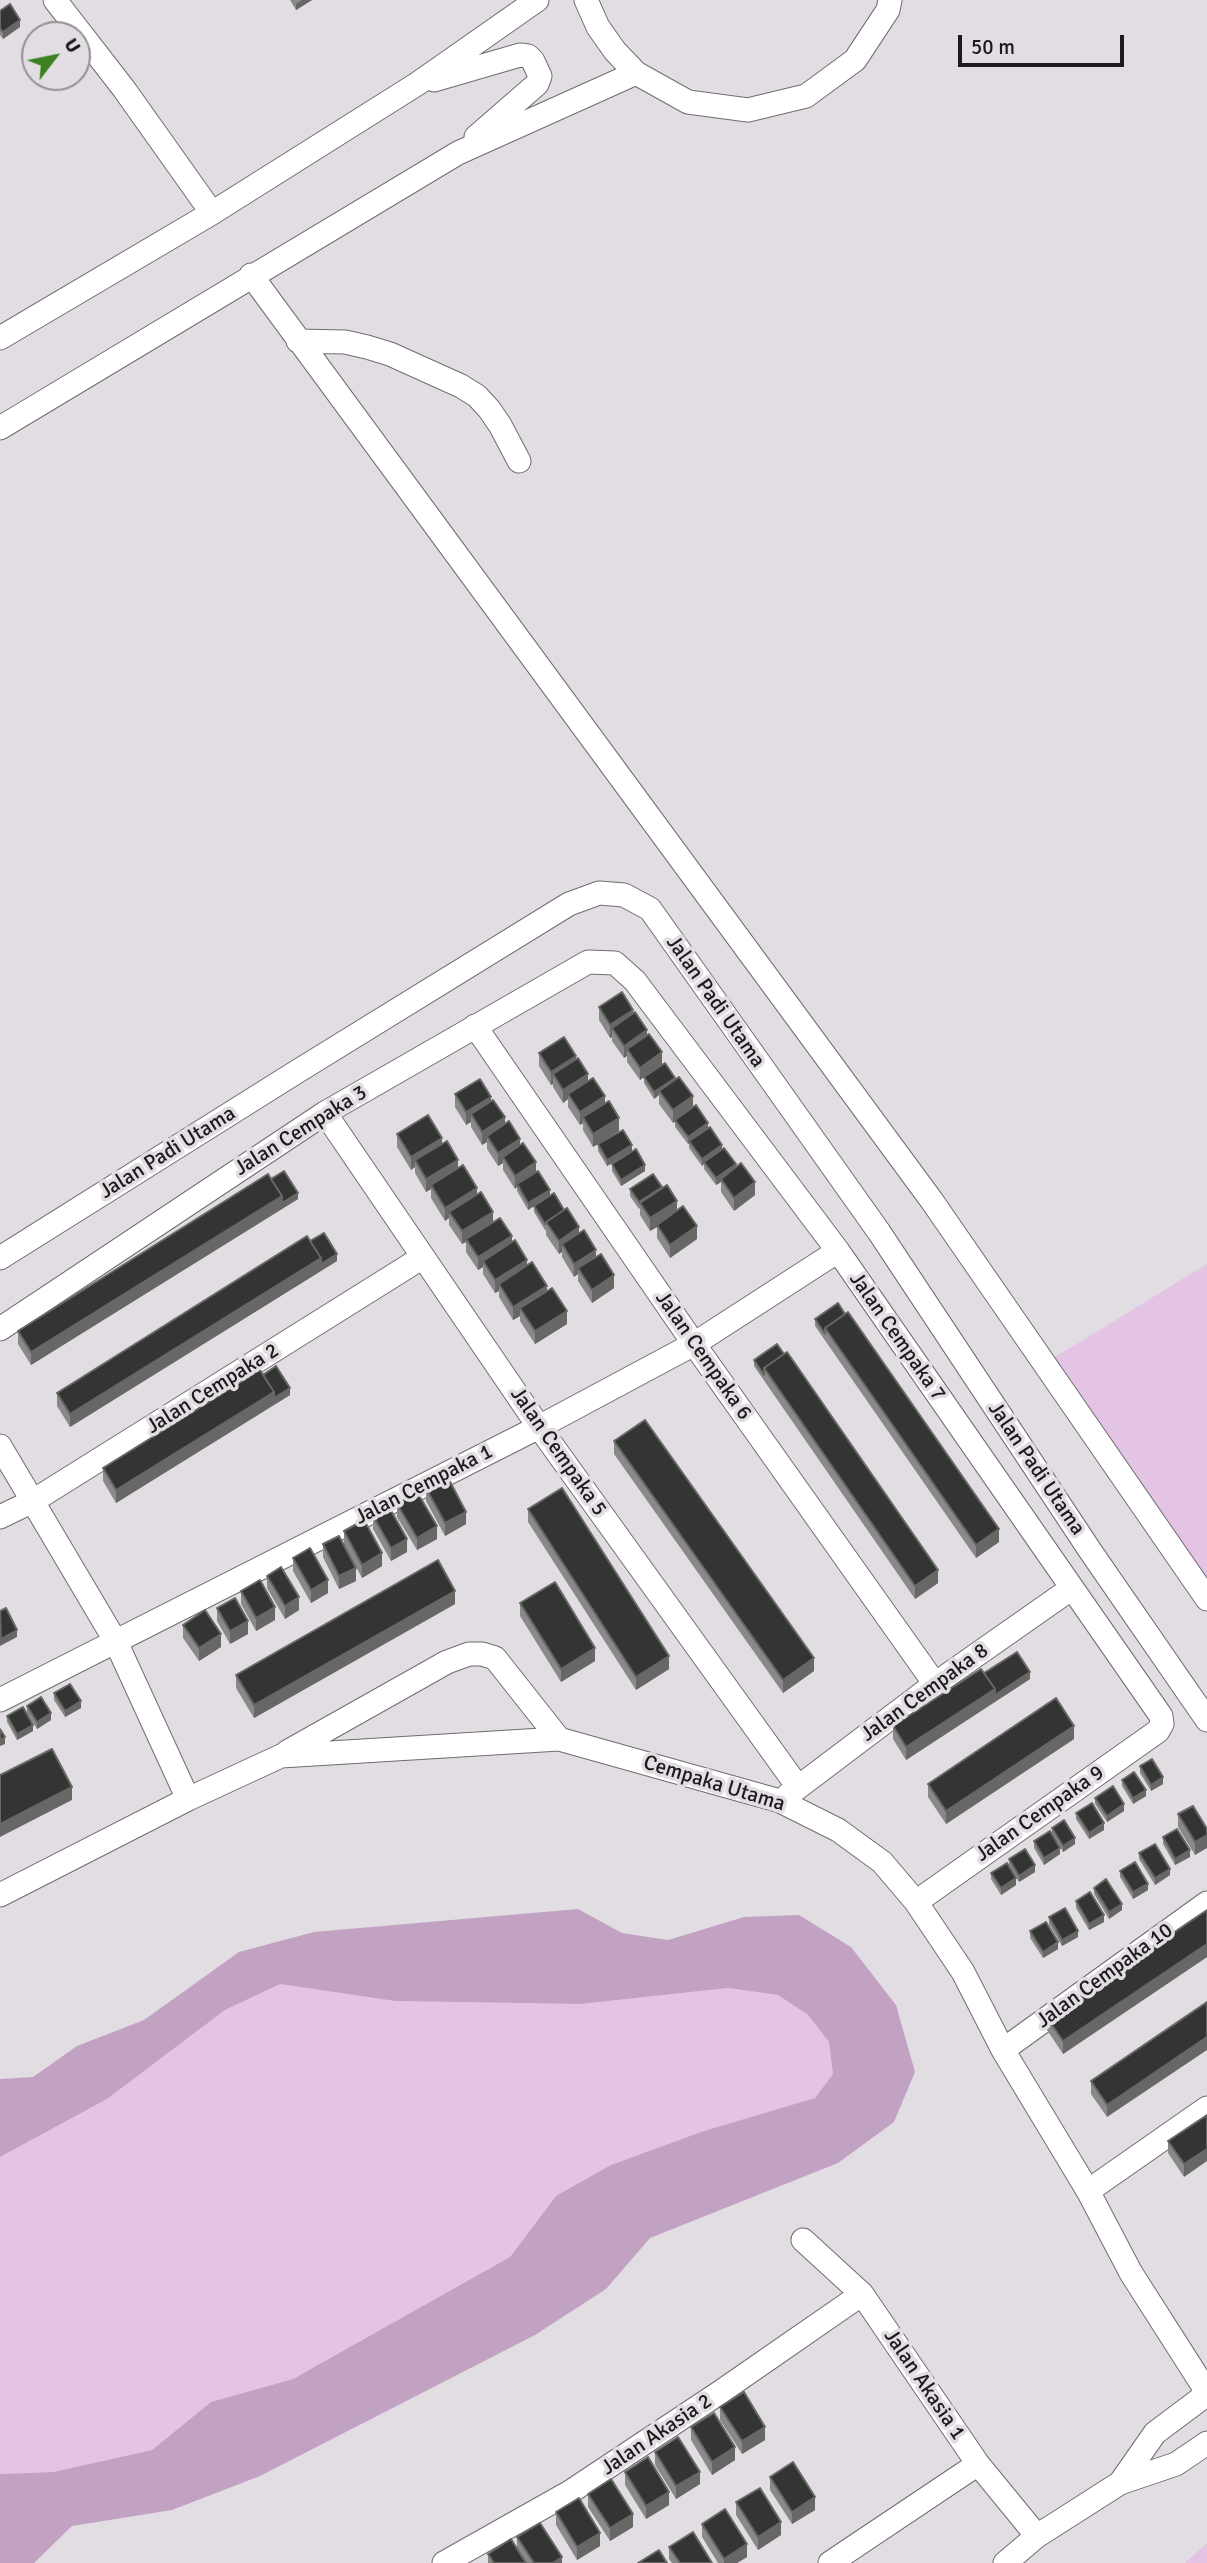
<!DOCTYPE html>
<style>
body{margin:0}
#map{position:relative;width:1207px;height:2563px;overflow:hidden;background:#e2dde2;font-family:Signika,sans-serif}
canvas{display:block}
.north{position:absolute;left:21px;top:21px;width:70px;height:70px;box-sizing:border-box;background:#e2dde2;border:2px solid #938f93;border-radius:50%;rotate:58deg;font-size:19px;font-weight:700;line-height:28px;text-align:center;color:#1c1a1c}
.north::after{content:'';display:block;margin:auto;width:24px;height:32px;background:#3d8022;clip-path:polygon(50% 0,100% 100%,50% 72%,0 100%)}
.scale{position:absolute;left:958px;top:35px;width:166px;height:32px;box-sizing:border-box;border:4px solid #1c1a1c;border-top:0;padding-left:9px;font-size:21px;line-height:24px;white-space:nowrap;color:#1c1a1c;-webkit-text-stroke:5px #e2dde2;paint-order:stroke}
</style>
<div id="map">
<canvas width="1207" height="2563"></canvas>
<div class="north">U</div>
<div class="scale">50 m</div>
</div>
<script>
const context = document.querySelector('canvas').getContext('2d');
context.lineJoin = 'round';
function paint(path, color) { context.fillStyle = color; context.fill(path, 'evenodd'); }
const toPath = rows => new Path2D(rows.map(r => 'M' + r).join(''));
function stroke(path, color, width, dash) { context.strokeStyle = color; context.lineWidth = width; context.lineCap = dash ? 'butt' : 'round'; context.setLineDash(dash || []); context.stroke(path); }
function drawText(font, color, halo, rows, align = 'center') {
  context.font = font + ' Signika,sans-serif'; context.lineWidth = 7; context.setLineDash([]); context.textBaseline = 'middle'; context.strokeStyle = halo; context.fillStyle = color; for (const [text, x, y, turn = 0] of rows) {
    context.save(); context.translate(x, y); context.rotate((+turn || 0) * Math.PI / 180); context.textAlign = isNaN(turn) ? turn : align; if (halo) context.strokeText(text, 0, 0); context.fillText(text, 0, 0); context.restore();
  }
}
const green = toPath([
 [1207,1264,1207,1612,1039,1367],
 [280,1984,396,2001,580,2004,728,1988,778,1995,808,2015,829,2042,833,2074,816,2098,704,2131,556,2196,510,2257,293,2379,211,2402,152,2450,53,2472,0,2474,0,2157,107,2099,225,2010],
 [1207,2543,1207,2563,1185,2563]
]);
const water = toPath([
 [578,1909,622,1933,668,1940,744,1917,799,1915,851,1947,896,2005,915,2072,894,2122,838,2163,650,2238,606,2289,535,2335,260,2476,172,2510,72,2526,34,2563,0,2563,0,2474,53,2472,152,2450,211,2402,293,2379,510,2257,556,2196,611,2165,704,2131,815,2098,833,2074,829,2042,808,2015,778,1995,728,1988,580,2004,395,2001,280,1984,225,2010,107,2099,0,2157,0,2079,33,2077,77,2046,144,2020,239,1952,314,1932]
]);
const minor = toPath([
 [55,0,124,89,212,213],
 [586,0,598,27,615,51,636,73,688,102,748,110,806,96,855,60,888,10,890,0],
 [434,80,520,55,528,56,533,61,540,76,537,84,476,137],
 [251,275,932,1201,1207,1599],
 [0,338,212,213,417,84,537,0],
 [298,341,345,342,367,347,390,354,461,386,477,396,489,409,500,425,519,461],
 [0,428,458,153,636,73],
 [475,1026,694,1344,935,1684],
 [325,1113,539,1427,798,1787],
 [0,1258,298,1071,569,904,599,893,624,895,650,909,879,1232,1091,1552,1207,1720],
 [0,1329,325,1113,588,962,615,963,635,981,838,1251,1161,1716,1162,1724,1158,1731,916,1902],
 [0,1446,116,1642,188,1799],
 [0,1517,33,1501,423,1257],
 [0,1700,539,1427,694,1344,838,1251],
 [287,1752,447,1662,469,1654,482,1654,495,1658,559,1739],
 [788,1795,935,1684,1072,1588],
 [0,1895,188,1799,281,1756,559,1739,780,1801,838,1830,882,1862,916,1902,963,1972,1003,2050,1088,2191,1131,2273,1207,2392],
 [1003,2050,1207,1903],
 [1088,2191,1207,2108],
 [803,2240,862,2294,978,2464,1037,2536],
 [1120,2483,1155,2433,1207,2394],
 [444,2563,570,2492,719,2393,862,2294],
 [830,2563,978,2464],
 [1005,2563,1037,2536,1120,2483,1176,2464,1207,2443]
]);
const wall = toPath([
 [290,0,312,0,296,10],
 [0,11,20,27,3,39,0,35],
 [599,1007,633,1014,647,1035,662,1065,675,1080,722,1149,755,1195,734,1211,721,1192,721,1182,716,1185,704,1169,704,1164,702,1166,689,1148,689,1143,688,1144,675,1127,675,1121,673,1123,659,1104,659,1095,654,1099,644,1083,644,1077,640,1080,627,1062,627,1056,624,1058,612,1041,612,1037,610,1038,599,1020],
 [539,1053,576,1060,588,1081,605,1103,619,1131,593,1147,583,1130,583,1123,580,1125,568,1107,568,1099,563,1103,553,1087,553,1084,551,1085,539,1066],
 [455,1094,491,1101,505,1124,520,1145,550,1196,579,1233,596,1257,614,1288,592,1303,578,1281,578,1274,574,1277,562,1257,562,1252,559,1254,546,1235,546,1230,545,1230,534,1212,534,1206,528,1210,517,1191,517,1187,515,1189,503,1170,503,1163,498,1166,487,1149,487,1142,482,1145,471,1127,471,1122,466,1125,455,1107],
 [397,1134,442,1144,458,1169,477,1194,493,1222,512,1243,547,1291,567,1324,535,1344,520,1321,520,1316,513,1320,499,1297,499,1291,495,1293,483,1274,483,1267,478,1270,466,1252,466,1242,462,1244,449,1225,449,1218,445,1221,431,1198,431,1189,426,1192,415,1173,415,1167,411,1170,397,1147],
 [598,1144,632,1151,607,1166,598,1151],
 [612,1164,645,1171,621,1186,612,1171],
 [271,1179,298,1199,31,1365,18,1344,18,1331],
 [630,1189,662,1189,697,1239,670,1258,657,1238,657,1227,650,1231,640,1215,640,1208,639,1209,630,1196],
 [310,1241,337,1261,70,1427,57,1406,57,1393],
 [838,1303,999,1542,976,1558,815,1326,815,1319],
 [777,1344,938,1583,915,1599,754,1366,754,1360],
 [263,1375,290,1395,116,1503,103,1481,103,1468],
 [614,1441,814,1671,783,1693,614,1454],
 [426,1488,466,1524,445,1536,426,1501],
 [397,1504,437,1539,417,1550,397,1517],
 [528,1509,669,1669,636,1690,528,1522],
 [373,1516,407,1552,391,1561,373,1529],
 [344,1531,382,1566,362,1578,344,1545,356,1581,339,1589,323,1557,323,1544,344,1544],
 [293,1558,328,1593,311,1603,293,1571],
 [267,1576,299,1610,285,1619,267,1588],
 [241,1591,275,1620,256,1631,241,1604],
 [520,1603,595,1661,561,1682,520,1616],
 [455,1604,254,1718,236,1688,236,1675],
 [217,1608,248,1634,230,1644,217,1621],
 [183,1625,221,1647,199,1661,183,1638],
 [984,1673,1030,1679,906,1760,893,1739,893,1726],
 [54,1693,81,1708,65,1717,54,1700],
 [27,1706,51,1720,37,1729,27,1713],
 [7,1716,33,1731,17,1740,7,1722],
 [1074,1739,946,1824,928,1797,928,1784],
 [1140,1766,1163,1784,1151,1791,1140,1773],
 [1122,1780,1146,1796,1133,1804,1122,1786],
 [1095,1798,1124,1811,1107,1822,1095,1804],
 [1076,1813,1104,1830,1089,1839,1076,1819],
 [1178,1814,1207,1829,1195,1855,1178,1827],
 [1052,1828,1075,1844,1063,1852,1052,1834],
 [1163,1837,1190,1857,1175,1865,1163,1844],
 [1034,1841,1060,1854,1044,1865,1034,1848],
 [1139,1853,1170,1875,1155,1885,1139,1859],
 [1009,1859,1035,1872,1019,1882,1009,1866],
 [1120,1871,1148,1890,1133,1899,1120,1877],
 [991,1873,1016,1885,1001,1895,991,1879],
 [1094,1888,1122,1910,1109,1919,1094,1894],
 [1076,1901,1104,1922,1089,1930,1076,1908],
 [1207,1910,1207,1957,1063,2054,1047,2030,1047,2018],
 [1049,1917,1078,1937,1062,1946,1049,1924],
 [1030,1931,1058,1949,1043,1958,1030,1938],
 [1207,2002,1107,2117,1091,2094,1091,2081],
 [1207,2115,1184,2177,1168,2153,1168,2141],
 [720,2407,765,2440,742,2454,720,2420],
 [691,2427,735,2460,712,2475,691,2440],
 [655,2452,700,2484,676,2499,655,2465],
 [625,2472,669,2505,646,2519,625,2485],
 [770,2477,815,2510,792,2524,770,2490],
 [588,2494,633,2527,610,2541,588,2507],
 [736,2502,781,2535,758,2550,736,2515],
 [556,2512,600,2546,577,2560,556,2525],
 [702,2524,747,2557,737,2563,718,2563,702,2537],
 [517,2537,562,2563,488,2563,488,2554,517,2549],
 [669,2547,712,2563,672,2563,669,2559]
]);
const shadedWall = toPath([
 [302,0,312,0,296,10,296,4],
 [20,20,20,27,3,39,3,32],
 [633,1010,633,1023,612,1028,612,1037,610,1038,610,1025],
 [647,1030,647,1043,627,1049,627,1056,624,1058,624,1046],
 [662,1052,662,1065,640,1080,640,1068],
 [576,1056,576,1069,553,1074,553,1084,551,1085,551,1072],
 [588,1074,588,1087,568,1094,568,1099,563,1103,563,1090],
 [675,1078,675,1084,659,1091,659,1095,654,1099,654,1092],
 [605,1096,605,1109,583,1117,583,1123,580,1125,580,1112],
 [693,1096,693,1109,673,1123,673,1110],
 [491,1097,491,1110,471,1114,471,1122,466,1125,466,1112],
 [505,1117,505,1130,487,1136,487,1142,482,1145,482,1132],
 [619,1118,619,1131,593,1147,593,1134],
 [708,1123,708,1129,688,1144,688,1137],
 [442,1138,442,1151,415,1160,415,1167,411,1170,411,1157],
 [520,1139,520,1152,503,1157,503,1163,498,1166,498,1153],
 [632,1145,632,1151,607,1166,607,1160],
 [722,1145,722,1152,704,1162,704,1164,702,1166,702,1159],
 [458,1160,458,1172,431,1185,431,1189,426,1192,426,1179],
 [536,1162,536,1175,517,1184,517,1187,515,1189,515,1176],
 [736,1164,736,1171,721,1179,721,1182,716,1185,716,1178],
 [645,1165,645,1171,621,1186,621,1180],
 [755,1182,755,1195,734,1211,734,1198],
 [477,1188,477,1201,449,1212,449,1218,445,1221,445,1208],
 [550,1190,550,1196,528,1210,528,1203],
 [298,1193,298,1199,31,1365,31,1352,282,1196],
 [677,1201,677,1214,657,1225,657,1227,650,1231,650,1218],
 [493,1212,493,1225,466,1239,466,1242,462,1244,462,1231],
 [697,1226,697,1239,670,1258,670,1245],
 [579,1227,579,1240,562,1244,562,1252,559,1254,559,1241],
 [512,1236,512,1249,483,1261,483,1267,478,1270,478,1257],
 [596,1250,596,1263,578,1268,578,1274,574,1277,574,1264],
 [337,1254,337,1261,70,1427,70,1414,321,1258],
 [527,1260,527,1273,499,1284,499,1291,495,1293,495,1280],
 [614,1275,614,1288,592,1303,592,1290],
 [547,1286,547,1299,520,1308,520,1316,513,1320,513,1307],
 [567,1311,567,1324,535,1344,535,1331],
 [290,1388,290,1395,116,1503,116,1490,274,1392],
 [466,1512,466,1524,445,1536,445,1523],
 [437,1526,437,1539,417,1550,417,1538],
 [999,1529,999,1542,976,1558,976,1545],
 [407,1539,407,1552,391,1561,391,1548],
 [382,1553,382,1566,362,1578,362,1565],
 [356,1568,356,1581,339,1589,339,1576],
 [938,1570,938,1583,915,1599,915,1586],
 [328,1580,328,1593,311,1603,311,1590],
 [455,1591,455,1604,254,1718,254,1705],
 [299,1597,299,1610,285,1619,285,1606],
 [275,1607,275,1620,256,1631,256,1618],
 [248,1621,248,1634,230,1644,230,1631],
 [17,1630,17,1637,0,1646,0,1633],
 [221,1634,221,1647,199,1661,199,1648],
 [595,1648,595,1661,561,1682,561,1669],
 [669,1656,669,1669,636,1690,636,1677],
 [814,1658,814,1671,783,1693,783,1680],
 [1030,1672,1030,1679,906,1760,906,1747,995,1689],
 [81,1701,81,1708,65,1717,65,1711],
 [51,1713,51,1720,37,1729,37,1722],
 [33,1725,33,1731,17,1740,17,1734],
 [1074,1726,1074,1739,946,1824,946,1811],
 [5,1737,5,1744,0,1746,0,1740],
 [1163,1777,1163,1784,1151,1791,1151,1785],
 [72,1787,72,1800,0,1837,0,1824],
 [1146,1790,1146,1796,1133,1804,1133,1798],
 [1124,1804,1124,1811,1107,1822,1107,1816],
 [1104,1823,1104,1830,1089,1839,1089,1833],
 [1207,1835,1207,1848,1195,1855,1195,1842],
 [1075,1838,1075,1844,1063,1852,1063,1846],
 [1060,1848,1060,1854,1044,1865,1044,1858],
 [1190,1850,1190,1857,1175,1865,1175,1859],
 [1035,1865,1035,1872,1019,1882,1019,1876],
 [1170,1869,1170,1875,1155,1885,1155,1878],
 [1016,1878,1016,1885,1001,1895,1001,1888],
 [1148,1884,1148,1890,1133,1899,1133,1892],
 [1122,1904,1122,1910,1109,1919,1109,1912],
 [1104,1915,1104,1922,1089,1930,1089,1924],
 [1078,1931,1078,1937,1062,1946,1062,1940],
 [1058,1942,1058,1949,1043,1958,1043,1952],
 [1207,1944,1207,1957,1063,2054,1063,2041],
 [1207,2037,1207,2050,1107,2117,1107,2105],
 [1207,2149,1207,2161,1184,2177,1184,2164],
 [765,2427,765,2440,742,2454,742,2441],
 [735,2447,735,2460,712,2475,712,2462],
 [700,2472,700,2484,676,2499,676,2486],
 [669,2492,669,2505,646,2519,646,2506],
 [815,2497,815,2510,792,2524,792,2512],
 [633,2514,633,2527,610,2541,610,2528],
 [781,2522,781,2535,758,2550,758,2537],
 [600,2533,600,2546,577,2560,577,2547],
 [747,2544,747,2557,737,2563,724,2563,724,2559],
 [562,2557,562,2563,553,2563]
]);
const building = toPath([
 [10,4,20,20,3,32,0,28,0,11,10,4],
 [622,992,633,1010,610,1025,599,1007,622,992],
 [635,1012,647,1030,624,1046,612,1028,635,1012],
 [649,1034,662,1052,640,1068,627,1049,649,1034],
 [564,1037,576,1056,551,1072,539,1053,564,1037],
 [578,1058,588,1074,563,1090,553,1074,578,1058],
 [665,1063,675,1078,654,1092,644,1077,665,1063],
 [679,1077,693,1096,673,1110,659,1091,679,1077],
 [593,1078,605,1096,580,1112,568,1094,593,1078],
 [480,1079,491,1097,466,1112,455,1094,480,1079],
 [493,1100,505,1117,482,1132,471,1114,493,1100],
 [609,1101,619,1118,593,1134,583,1117,609,1101],
 [696,1105,708,1123,688,1137,675,1120,696,1105],
 [428,1115,442,1138,411,1157,397,1134,428,1115],
 [509,1121,520,1139,498,1153,487,1136,509,1121],
 [710,1127,722,1145,702,1159,689,1141,710,1127],
 [623,1130,632,1145,607,1160,598,1144,623,1130],
 [447,1141,458,1160,426,1179,415,1160,447,1141],
 [523,1143,536,1162,515,1176,503,1157,523,1143],
 [724,1148,736,1164,716,1178,704,1162,724,1148],
 [636,1149,645,1165,621,1180,612,1164,636,1149],
 [741,1163,755,1182,734,1198,721,1179,741,1163],
 [463,1165,477,1188,445,1208,431,1185,463,1165],
 [284,1171,298,1193,282,1203,282,1196,271,1179,284,1171],
 [538,1171,550,1190,528,1203,517,1184,538,1171],
 [268,1174,282,1196,31,1352,18,1331,268,1174],
 [653,1174,662,1187,639,1202,630,1189,653,1174],
 [667,1185,677,1201,650,1218,640,1203,667,1185],
 [481,1192,493,1212,462,1231,449,1212,481,1192],
 [554,1193,564,1210,546,1222,547,1223,545,1224,534,1206,554,1193],
 [683,1206,697,1226,670,1245,657,1225,683,1206],
 [567,1208,579,1227,559,1241,546,1222,567,1208],
 [500,1218,512,1236,478,1257,466,1239,500,1218],
 [584,1230,596,1250,574,1264,562,1244,584,1230],
 [324,1233,337,1254,321,1264,321,1258,310,1241,324,1233],
 [307,1236,321,1258,70,1414,57,1393,307,1236],
 [515,1240,527,1260,495,1280,483,1261,515,1240],
 [601,1254,614,1275,592,1290,578,1268,601,1254],
 [532,1262,547,1286,513,1307,499,1284,532,1262],
 [552,1288,567,1311,535,1331,520,1308,552,1288],
 [838,1303,845,1314,825,1328,825,1334,815,1319,838,1303],
 [848,1312,999,1529,976,1545,825,1328,848,1312],
 [777,1344,784,1354,764,1368,764,1375,754,1360,777,1344],
 [787,1352,938,1570,915,1586,764,1368,787,1352],
 [276,1366,290,1388,274,1398,274,1392,263,1375,276,1366],
 [260,1370,274,1392,116,1490,103,1468,260,1370],
 [645,1420,814,1658,783,1680,614,1441,645,1420],
 [447,1476,466,1512,445,1523,426,1488,447,1476],
 [562,1488,669,1656,636,1677,528,1509,562,1488],
 [417,1492,437,1526,417,1538,397,1504,417,1492],
 [389,1507,407,1539,391,1548,373,1516,389,1507],
 [364,1520,382,1553,362,1565,344,1531,364,1520],
 [339,1536,356,1568,339,1576,323,1544,339,1536],
 [310,1548,328,1580,311,1590,293,1558,310,1548],
 [438,1560,455,1591,254,1705,236,1675,438,1560],
 [281,1567,299,1597,285,1606,267,1576,281,1567],
 [260,1580,275,1607,256,1618,241,1591,260,1580],
 [555,1582,595,1648,561,1669,520,1603,555,1582],
 [235,1598,248,1621,230,1631,217,1608,235,1598],
 [6,1608,17,1630,1,1639,0,1611,6,1608],
 [205,1610,221,1634,199,1648,183,1625,205,1610],
 [1017,1652,1030,1672,995,1695,995,1689,984,1673,1017,1652],
 [981,1669,995,1689,906,1747,893,1726,981,1669],
 [70,1684,81,1701,65,1711,54,1693,70,1684],
 [41,1697,51,1713,37,1722,27,1706,41,1697],
 [1056,1698,1074,1726,946,1811,928,1784,1056,1698],
 [23,1707,33,1725,17,1734,7,1716,23,1707],
 [0,1729,5,1737,0,1740,0,1729],
 [52,1749,72,1787,0,1824,0,1775,52,1749],
 [1152,1759,1163,1777,1151,1785,1140,1766,1152,1759],
 [1134,1772,1146,1790,1133,1798,1122,1780,1134,1772],
 [1113,1786,1124,1804,1107,1816,1095,1798,1113,1786],
 [1092,1803,1104,1823,1089,1833,1076,1813,1092,1803],
 [1193,1806,1207,1829,1207,1835,1195,1842,1178,1814,1193,1806],
 [1064,1820,1075,1838,1063,1846,1052,1828,1064,1820],
 [1177,1829,1190,1850,1175,1859,1163,1837,1177,1829],
 [1050,1831,1060,1848,1044,1858,1034,1841,1050,1831],
 [1155,1844,1170,1869,1155,1878,1139,1853,1155,1844],
 [1025,1849,1035,1865,1019,1876,1009,1859,1025,1849],
 [1135,1862,1148,1884,1133,1892,1120,1871,1135,1862],
 [1007,1863,1016,1878,1001,1888,991,1873,1007,1863],
 [1106,1879,1122,1904,1109,1912,1094,1888,1106,1879],
 [1090,1892,1104,1915,1089,1924,1076,1901,1090,1892],
 [1065,1908,1078,1931,1062,1940,1049,1917,1065,1908],
 [1207,1910,1207,1944,1063,2041,1047,2018,1207,1910],
 [1046,1922,1058,1942,1043,1952,1030,1931,1046,1922],
 [1207,2002,1207,2037,1107,2105,1091,2081,1207,2002],
 [1207,2115,1207,2149,1184,2164,1168,2141,1207,2115],
 [744,2392,765,2427,742,2441,720,2407,744,2392],
 [714,2413,735,2447,712,2462,691,2427,714,2413],
 [678,2437,700,2472,676,2486,655,2452,678,2437],
 [648,2457,669,2492,646,2506,625,2472,648,2457],
 [793,2462,815,2497,792,2512,770,2477,793,2462],
 [611,2479,633,2514,610,2528,588,2494,611,2479],
 [760,2488,781,2522,758,2537,736,2502,760,2488],
 [579,2498,600,2533,577,2547,556,2512,579,2498],
 [725,2509,747,2544,724,2559,702,2524,725,2509],
 [540,2523,562,2557,553,2563,534,2563,517,2537,540,2523],
 [693,2532,712,2563,680,2563,669,2547,693,2532],
 [511,2539,526,2563,494,2563,488,2554,511,2539],
 [659,2550,667,2563,638,2563,659,2550]
]);
const streetNames = [
 ["Jalan Padi Utama",715,1002,55],
 ["Jalan Cempaka 3",301,1131,-32],
 ["Jalan Padi Utama",168,1153,-32],
 ["Jalan Cempaka 7",897,1337,55],
 ["Jalan Cempaka 6",703,1356,55],
 ["Jalan Cempaka 2",213,1389,-32],
 ["Jalan Cempaka 5",558,1452,55],
 ["Jalan Padi Utama",1036,1469,56],
 ["Jalan Cempaka 1",424,1485,-27],
 ["Jalan Cempaka 8",925,1693,-36],
 ["Cempaka Utama",714,1784,17],
 ["Jalan Cempaka 9",1040,1814,-35],
 ["Jalan Cempaka 10",1105,1976,-36],
 ["Jalan Akasia 1",924,2385,56],
 ["Jalan Akasia 2",657,2435,-34]
];
paint(green, '#e3c4e5');
paint(water, '#c1a2c3');
stroke(minor, '#706c70', 25);
stroke(minor, '#fff', 23);
paint(wall, '#8a898a');
paint(shadedWall, '#676766');
paint(building, '#323531');
stroke(building, '#676766', 2);
drawText('21px', '#1c1a1c', '#e2dde2', streetNames);
</script>
